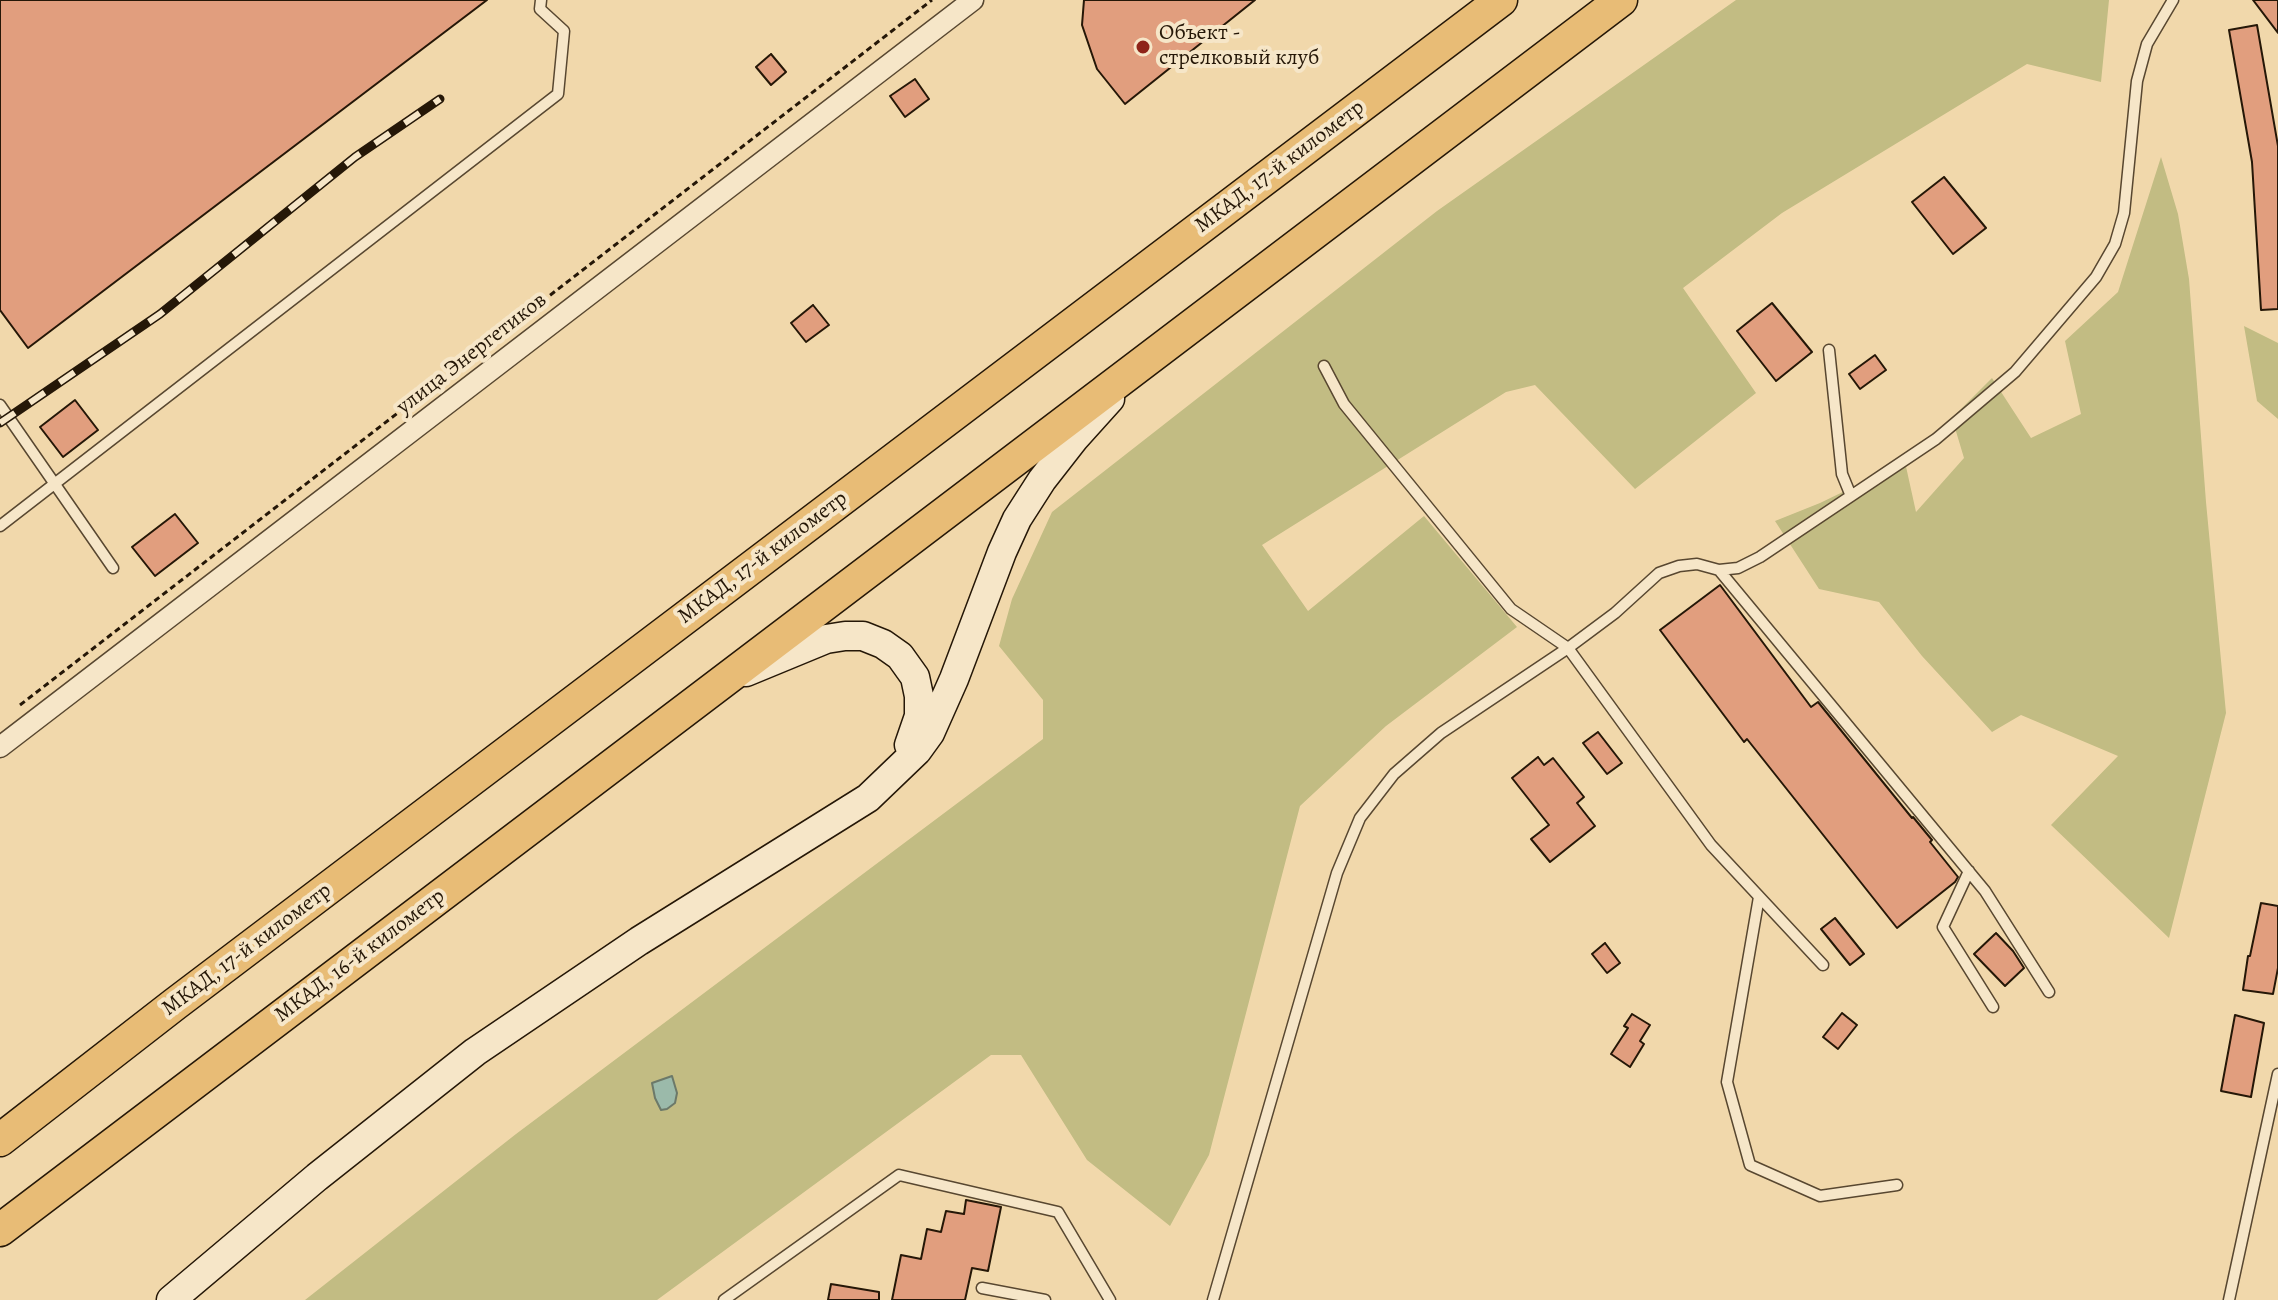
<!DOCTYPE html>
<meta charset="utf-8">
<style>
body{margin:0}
canvas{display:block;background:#f1d8ab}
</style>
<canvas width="2278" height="1300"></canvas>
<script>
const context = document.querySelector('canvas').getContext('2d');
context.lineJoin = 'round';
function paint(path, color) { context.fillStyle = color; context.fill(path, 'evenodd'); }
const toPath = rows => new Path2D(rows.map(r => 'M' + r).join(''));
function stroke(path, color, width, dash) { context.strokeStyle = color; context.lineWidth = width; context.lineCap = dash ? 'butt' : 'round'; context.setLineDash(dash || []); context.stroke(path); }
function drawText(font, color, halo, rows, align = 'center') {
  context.font = font + ' Alegreya,serif'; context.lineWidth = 8; context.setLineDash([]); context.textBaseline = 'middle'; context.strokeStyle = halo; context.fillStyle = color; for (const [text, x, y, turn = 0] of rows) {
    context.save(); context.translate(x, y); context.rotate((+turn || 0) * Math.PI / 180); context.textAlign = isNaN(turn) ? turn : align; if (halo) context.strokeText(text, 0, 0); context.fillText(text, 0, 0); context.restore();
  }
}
const green = toPath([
 [1736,0,2109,0,2101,82,2027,64,1782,213,1683,288,1756,393,1635,489,1535,385,1506,392,1262,545,1308,611,1424,516,1517,627,1386,726,1300,806,1209,1155,1170,1226,1087,1160,1021,1055,991,1055,657,1300,305,1300,516,1134,1043,739,1043,700,999,646,1012,599,1052,512,1437,211],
 [2161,157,2178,214,2189,279,2206,502,2226,713,2169,938,2051,825,2118,756,2021,715,1992,732,1922,656,1879,602,1819,589,1775,521,1820,503,1905,462,1916,512,1964,458,1952,418,1992,378,2031,438,2081,414,2065,341,2118,292],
 [2244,326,2278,343,2278,419,2257,401]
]);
const water = toPath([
 [672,1076,677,1093,675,1103,667,1109,661,1110,655,1098,652,1083,672,1076]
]);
const building = toPath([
 [0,0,487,0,28,348,0,310,0,0],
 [1084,0,1255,0,1125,104,1097,69,1082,25,1084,0],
 [2253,0,2278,0,2278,33,2253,0],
 [2257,25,2278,146,2278,309,2261,310,2252,162,2229,30,2257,25],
 [771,54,786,72,771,85,756,67,771,54],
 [915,79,929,99,905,117,890,96,915,79],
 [1944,177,1986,228,1953,254,1912,202,1944,177],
 [1772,303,1812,352,1776,381,1737,331,1772,303],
 [813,305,829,325,806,342,791,323,813,305],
 [1875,355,1886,370,1860,389,1849,374,1875,355],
 [75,400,98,430,63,457,40,427,75,400],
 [175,514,198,543,155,576,132,547,175,514],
 [1720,585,1811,707,1818,702,1912,818,1913,817,1932,840,1930,842,1958,877,1955,882,1897,928,1747,739,1744,742,1660,630,1720,585],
 [1598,732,1622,763,1607,774,1583,743,1598,732],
 [1538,757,1544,765,1553,758,1584,797,1577,803,1595,826,1550,862,1531,839,1549,825,1512,778,1538,757],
 [2261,903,2278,906,2278,968,2273,994,2243,990,2248,956,2250,956,2261,903],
 [1835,918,1864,954,1850,965,1821,929,1835,918],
 [1996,933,2013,951,2024,968,2005,986,1974,954,1996,933],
 [1605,943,1620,963,1607,973,1592,954,1605,943],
 [1842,1013,1857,1025,1838,1049,1823,1037,1842,1013],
 [1632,1014,1650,1025,1640,1041,1644,1044,1630,1067,1611,1054,1628,1028,1624,1026,1632,1014],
 [2235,1015,2264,1023,2251,1097,2221,1091,2235,1015],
 [966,1200,1001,1207,988,1271,972,1268,965,1300,892,1300,901,1255,921,1259,927,1229,941,1232,946,1211,964,1214,966,1200],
 [831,1284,879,1292,879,1300,828,1300,831,1284]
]);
const path = toPath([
 [20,705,932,0]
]);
const service = toPath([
 [1829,350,1842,474,1851,496],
 [1324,366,1344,404,1511,609,1568,648,1711,845,1823,965],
 [0,405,113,568],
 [0,526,558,94,564,31,540,9,541,0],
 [1719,570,1985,891,2049,992],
 [1969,871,1943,927,1993,1007],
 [1759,897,1727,1082,1750,1165,1820,1196,1897,1185],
 [982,1288,1045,1300],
 [724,1300,899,1175,1058,1212,1110,1300],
 [1213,1300,1337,873,1360,818,1394,774,1441,733,1568,648,1615,613,1659,573,1679,566,1697,564,1719,570,1738,568,1760,557,1936,439,2015,372,2096,277,2115,244,2124,213,2137,81,2147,44,2173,0],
 [2229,1300,2278,1074]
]);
const minor = toPath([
 [0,747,973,0]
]);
const secondary = toPath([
 [746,672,826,639,845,636,863,636,883,644,900,656,915,677,919,696,919,716,909,745],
 [171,1300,317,1177,475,1052,639,941,868,798,917,751,930,733,954,679,1002,552,1017,519,1042,480,1074,439,1110,399]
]);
const trunk = toPath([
 [0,1140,175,1004,1501,0],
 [0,1230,1621,0]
]);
const rail = toPath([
 [0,423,160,314,355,157,440,99]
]);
const markers = [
 [1143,47,8,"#8f2418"]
];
const poiNames = [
 ["Объект -",1159,34],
 ["стрелковый клуб",1159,59]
];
const streetNames = [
 ["МКАД, 17-й километр",1280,167,-37],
 ["улица Энергетиков",472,354,-38],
 ["МКАД, 17-й километр",763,558,-37],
 ["МКАД, 17-й километр",247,950,-37],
 ["МКАД, 16-й километр",360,956,-37]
];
paint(green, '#c2bc83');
paint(water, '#9bbaaa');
stroke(water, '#6c7969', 2);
paint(building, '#e19e7e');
stroke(building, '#251707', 2);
stroke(service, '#584730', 13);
stroke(minor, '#584730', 23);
stroke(secondary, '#251707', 31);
stroke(trunk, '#251707', 35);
stroke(path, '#251707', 3, [6, 4]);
stroke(service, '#f6e6c8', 10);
stroke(minor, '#f6e6c8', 20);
stroke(secondary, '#f6e6c8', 28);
stroke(trunk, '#e8bc76', 32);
stroke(rail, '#251707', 9);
stroke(rail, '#f6e6c8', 6, [18]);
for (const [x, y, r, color] of markers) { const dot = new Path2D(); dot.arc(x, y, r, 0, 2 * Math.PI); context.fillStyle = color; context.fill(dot); stroke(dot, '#f6e6c8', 3); }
drawText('22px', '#251707', '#f6e6c8', poiNames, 'left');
drawText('22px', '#251707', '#f6e6c8', streetNames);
</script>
